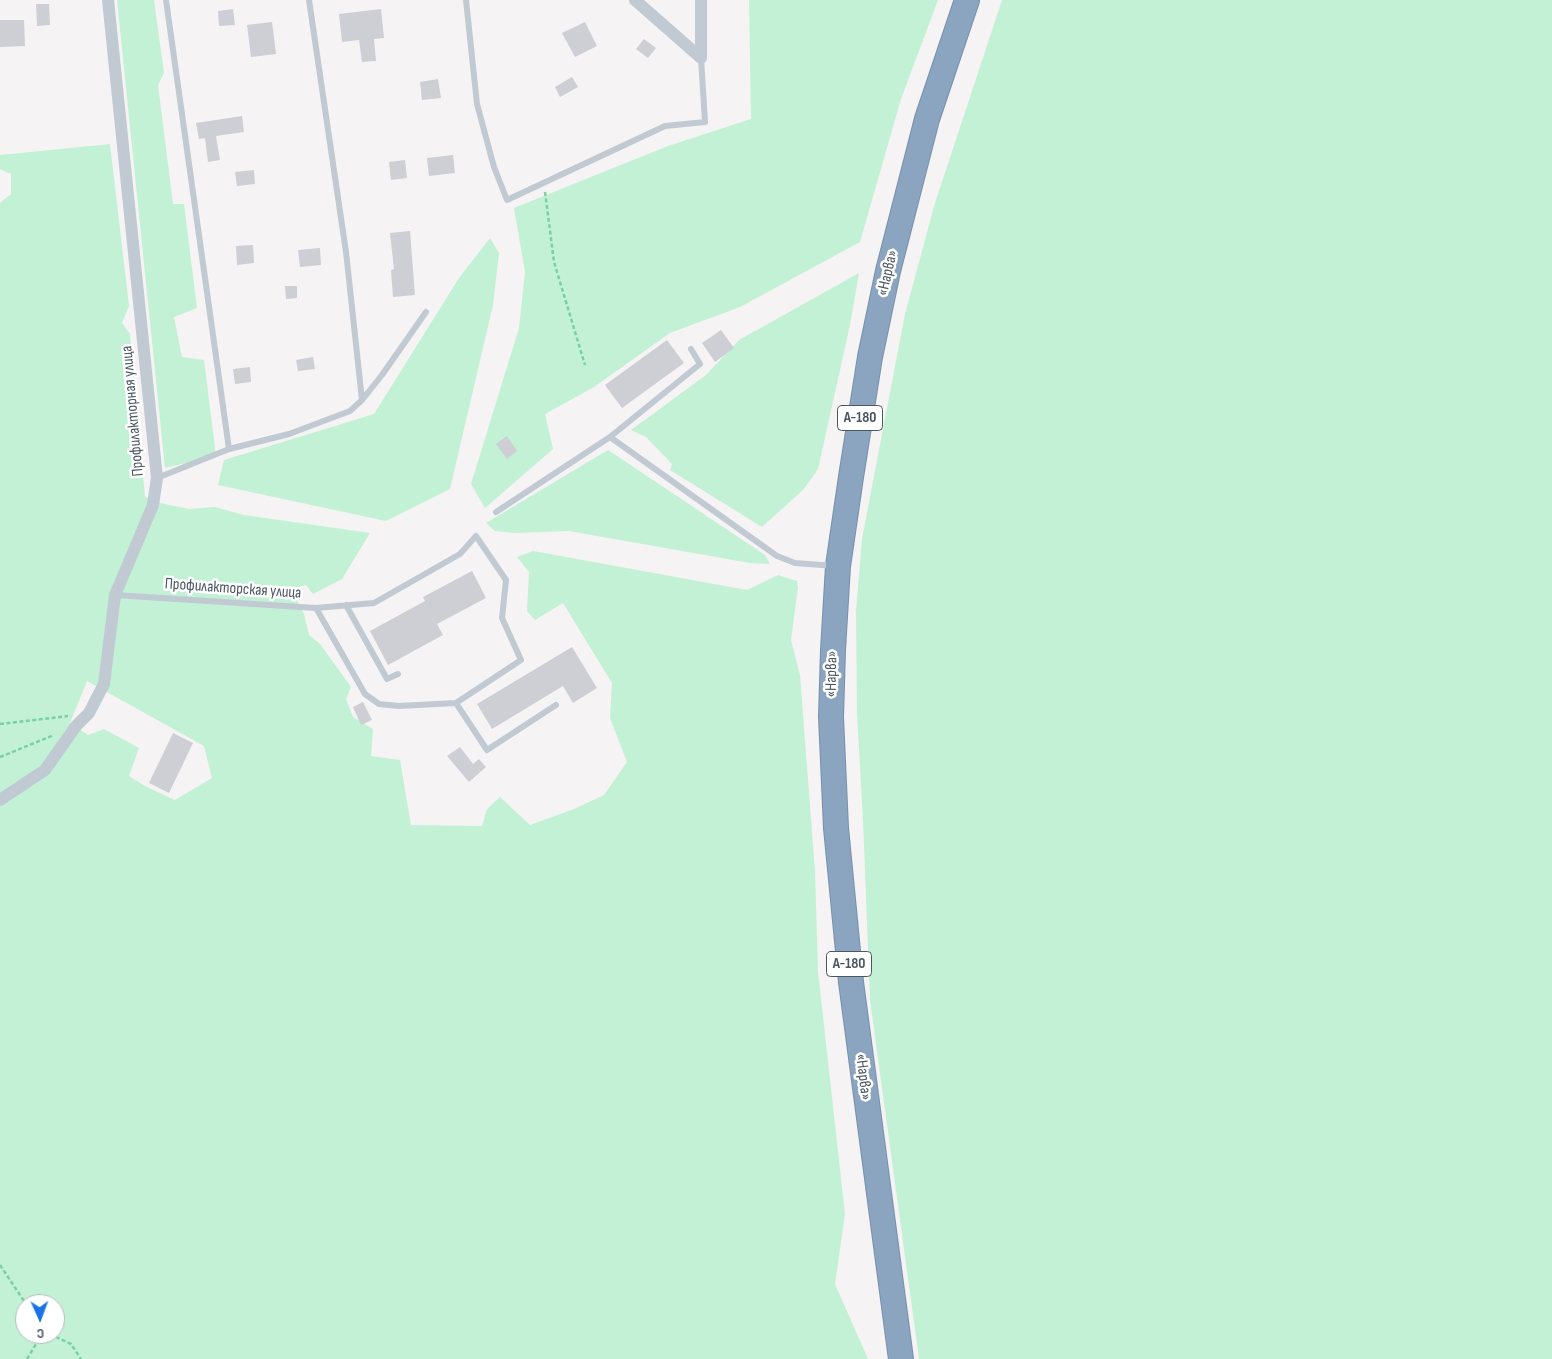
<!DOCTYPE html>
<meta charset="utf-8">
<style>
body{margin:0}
#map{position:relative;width:1552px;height:1359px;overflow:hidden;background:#f5f3f3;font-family:"Sofia Sans Condensed",sans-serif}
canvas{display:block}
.north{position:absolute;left:15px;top:1294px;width:50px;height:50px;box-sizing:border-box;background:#fff;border:1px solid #b7bbc0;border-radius:50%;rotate:178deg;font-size:14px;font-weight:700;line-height:20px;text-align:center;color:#4a5661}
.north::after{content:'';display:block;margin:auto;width:18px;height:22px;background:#1a73e8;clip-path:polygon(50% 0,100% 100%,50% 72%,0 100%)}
</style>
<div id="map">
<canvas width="1552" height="1359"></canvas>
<div class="north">С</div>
</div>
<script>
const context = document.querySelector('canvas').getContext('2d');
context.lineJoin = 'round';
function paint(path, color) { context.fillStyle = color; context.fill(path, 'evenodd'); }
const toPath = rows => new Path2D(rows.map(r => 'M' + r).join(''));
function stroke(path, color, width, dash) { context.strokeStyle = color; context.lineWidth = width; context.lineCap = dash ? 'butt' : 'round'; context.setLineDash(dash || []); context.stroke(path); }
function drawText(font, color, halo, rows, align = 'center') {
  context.font = font + ' "Sofia Sans Condensed",sans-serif'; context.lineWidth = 5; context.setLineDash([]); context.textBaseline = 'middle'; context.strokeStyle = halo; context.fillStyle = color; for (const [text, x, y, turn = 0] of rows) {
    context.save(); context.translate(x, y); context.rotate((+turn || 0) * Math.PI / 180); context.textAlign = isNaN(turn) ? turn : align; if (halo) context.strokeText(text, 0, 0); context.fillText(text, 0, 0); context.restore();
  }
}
const green = toPath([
 [117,0,154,0,164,73,158,85,173,204,184,204,197,308,174,317,182,357,204,360,216,456,165,468],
 [749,0,938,0,901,99,860,242,740,307,670,333,594,387,545,414,553,449,485,508,471,484,519,328,525,272,514,208,668,146,751,119],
 [1002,0,1552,0,1552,1359,919,1359,870,1000,863,820,857,713,856,611,862,539,905,314,935,203],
 [110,144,129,306,122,323,130,334,145,497,160,503,189,509,215,507,244,515,370,533,342,579,313,594,306,585,291,589,304,614,309,635,320,644,351,687,346,699,353,717,373,729,371,756,400,760,411,825,482,826,487,809,500,797,530,825,574,809,604,795,627,762,610,718,612,683,563,603,535,620,527,611,529,572,517,557,533,551,747,590,778,575,797,581,798,587,791,640,800,675,815,871,818,971,845,1214,835,1284,868,1359,0,1359,0,203,11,194,11,174,0,169,0,155],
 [87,681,204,746,212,778,175,800,145,786,129,776,139,748,104,729,88,735,70,723],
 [25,1304,55,1304,55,1334,25,1334],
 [490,238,499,253,493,305,450,489,386,521,218,485,224,460,374,414,459,278],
 [859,273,850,325,818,469,804,489,762,527,670,470,672,464,646,437,631,430,706,375,739,340],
 [608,450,765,555,770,564,750,563,569,531,515,533,495,531,486,523]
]);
const building = toPath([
 [36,4,49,4,50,25,37,26],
 [233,9,235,25,219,26,218,11],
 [381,9,384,38,374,39,376,61,362,62,359,40,342,42,339,14],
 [0,20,24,20,25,46,0,47],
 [272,22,276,54,251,57,247,25],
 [585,22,597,46,575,57,562,33],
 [644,39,656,48,648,58,636,49],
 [572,77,578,87,560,97,555,87],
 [438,79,441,98,422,100,420,82],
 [242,116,244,132,216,136,220,160,208,162,205,138,199,139,196,123],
 [453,155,455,173,429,176,427,158],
 [405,160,407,178,391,180,389,162],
 [254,170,255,184,237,186,235,172],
 [410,231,415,295,393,297,391,270,394,269,390,233],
 [253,245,254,263,237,265,236,246],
 [320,248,321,265,300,267,298,250],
 [285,286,297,286,297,298,286,299],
 [721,330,734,348,715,362,702,343],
 [667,340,684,363,622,408,605,385],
 [313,357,315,369,298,371,296,360],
 [250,367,251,382,235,384,233,369],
 [507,436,517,451,507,459,496,444],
 [472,571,486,598,437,624,443,635,388,665,370,631,425,601,423,597],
 [572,647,597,688,573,703,563,686,492,729,477,704],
 [363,702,372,720,361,725,353,707],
 [173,733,193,743,169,793,149,783],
 [460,747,473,764,479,759,486,767,469,782,447,756]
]);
const path = toPath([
 [545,192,554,262,585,365],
 [0,724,68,716],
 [0,757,54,735],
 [0,1265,26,1304],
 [50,1334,71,1344,81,1359],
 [27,1359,42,1334]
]);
const lane = toPath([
 [166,0,229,449],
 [309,0,346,252,362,400],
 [466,0,477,104,494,167,507,200,665,126,705,122,701,58],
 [610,437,777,556,795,563,835,566],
 [157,478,229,449,289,434,350,411,362,400,382,375,426,312],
 [496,512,610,437,700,364,691,349],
 [115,595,316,608,374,603,460,554,476,536,506,580,502,618,521,660,456,703],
 [346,605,387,679,398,674],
 [316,608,365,694,379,704,399,706,456,703],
 [456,703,487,750,556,705]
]);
const street = toPath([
 [635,0,701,58,701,0],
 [0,800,45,770,76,726,89,713,104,684,115,595,153,505,157,478,108,0]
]);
const highway = toPath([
 [901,1359,851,982,836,828,831,717,833,650,838,566,851,477,870,357,888,271,927,119,967,0]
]);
const shields = [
 [860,418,45],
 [849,964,45]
];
const shieldNames = [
 ["А-180",860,418],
 ["А-180",849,964]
];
const streetNames = [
 ["«Нарва»",888,273,-77],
 ["Профилакторная улица",133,411,-95],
 ["Профилакторская улица",233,589,4],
 ["«Нарва»",832,674,-89],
 ["«Нарва»",863,1077,83]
];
paint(green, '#c3f1d5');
paint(building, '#cdcfd5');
stroke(highway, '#7690ad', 26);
stroke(path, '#7ad0a6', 2.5, [4, 2.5]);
stroke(lane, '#c1cad2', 6);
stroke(street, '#c1cad2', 12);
stroke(highway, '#8ba5c1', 24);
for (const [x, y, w] of shields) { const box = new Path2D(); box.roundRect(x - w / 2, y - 12.5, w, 25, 4); context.fillStyle = '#fff'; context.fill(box); stroke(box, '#4a5661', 1); }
drawText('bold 15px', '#4a5661', null, shieldNames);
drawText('16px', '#4a5661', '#fff', streetNames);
</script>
